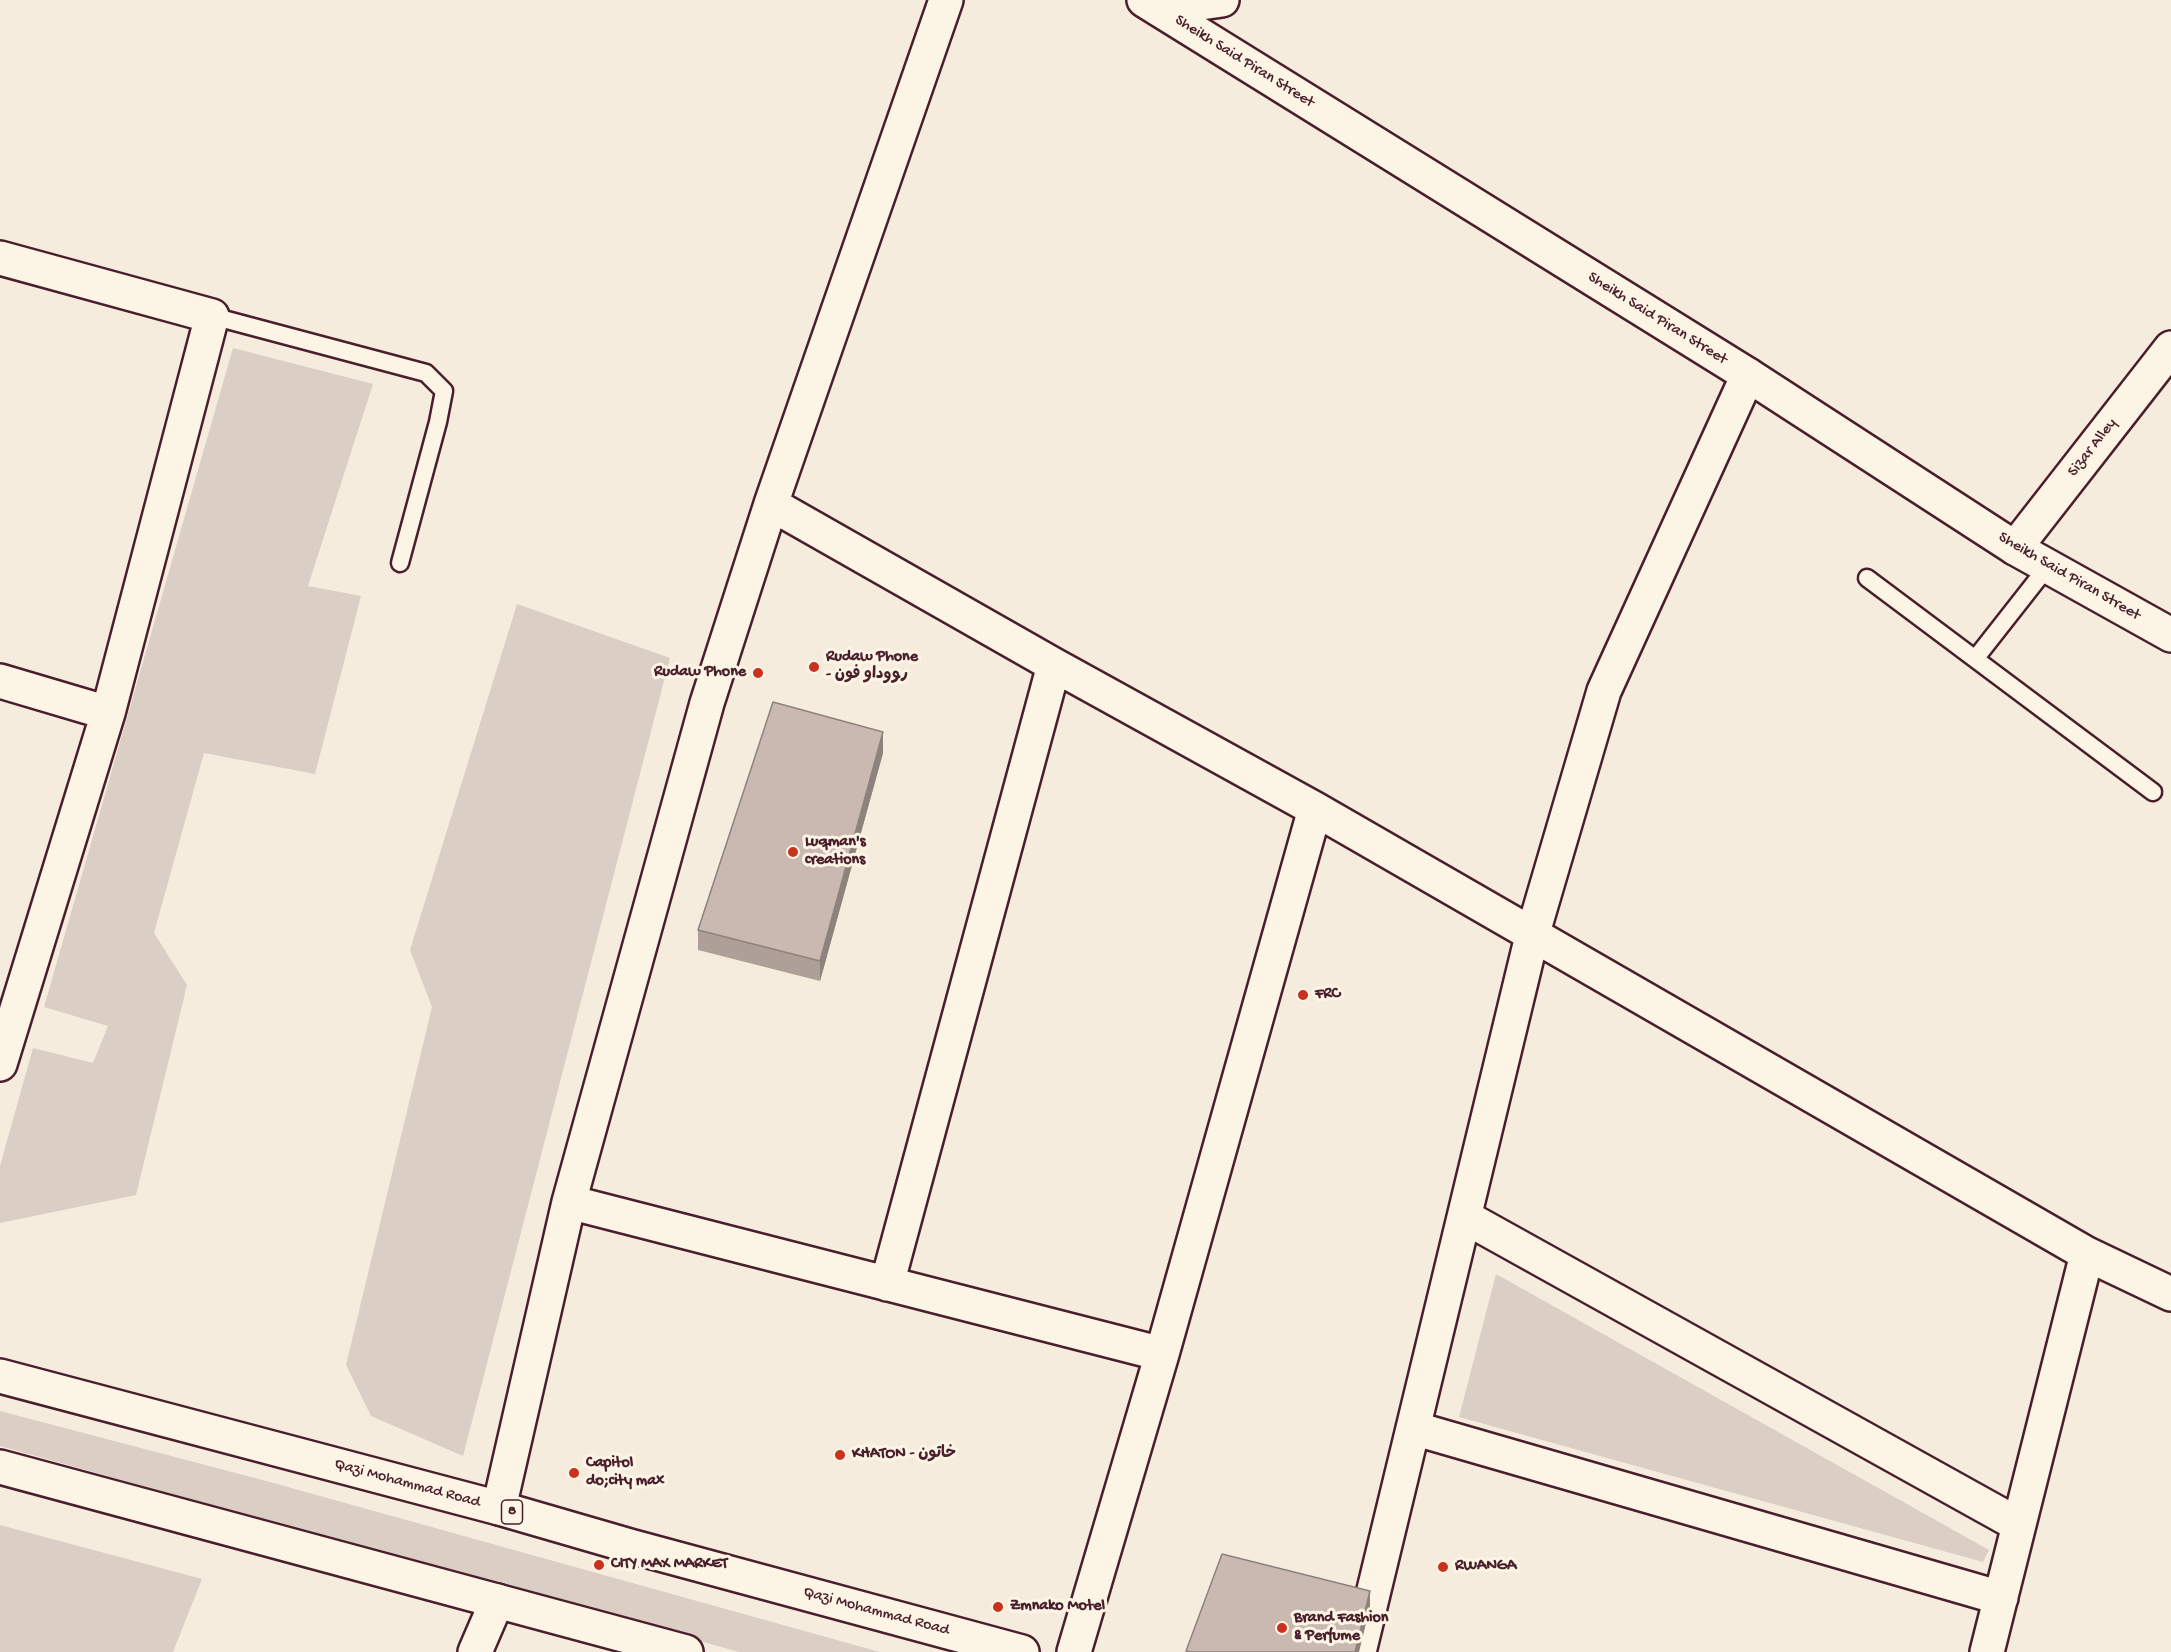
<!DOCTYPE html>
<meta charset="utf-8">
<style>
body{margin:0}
canvas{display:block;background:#f5ecde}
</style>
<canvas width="2171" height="1652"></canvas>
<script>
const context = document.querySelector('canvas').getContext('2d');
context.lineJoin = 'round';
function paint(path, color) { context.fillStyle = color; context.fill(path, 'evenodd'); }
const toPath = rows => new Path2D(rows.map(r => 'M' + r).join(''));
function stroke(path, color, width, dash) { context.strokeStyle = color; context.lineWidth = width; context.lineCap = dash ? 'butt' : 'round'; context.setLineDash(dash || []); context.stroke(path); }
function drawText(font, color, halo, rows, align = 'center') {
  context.font = font + ' "Gochi Hand","Playpen Sans Arabic",sans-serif'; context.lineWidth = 6; context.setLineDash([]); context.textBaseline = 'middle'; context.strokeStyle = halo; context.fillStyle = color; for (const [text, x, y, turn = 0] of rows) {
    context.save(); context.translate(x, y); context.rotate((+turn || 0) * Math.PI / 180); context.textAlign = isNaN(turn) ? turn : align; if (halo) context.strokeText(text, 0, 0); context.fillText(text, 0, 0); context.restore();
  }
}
const green = toPath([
 [233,348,373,384,308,586,361,596,315,774,204,753,154,933,187,985,136,1195,0,1223,0,1166,33,1048,93,1063,108,1026,44,1007],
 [517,604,670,658,463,1456,371,1416,346,1365,432,1007,410,950],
 [1496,1274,1989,1550,1983,1562,1459,1417],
 [0,1411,270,1482,880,1652,739,1652,0,1446],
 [0,1525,202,1579,173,1652,0,1652]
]);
const service = toPath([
 [212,316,426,373,444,391,438,422,400,563],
 [1867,578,2153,792],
 [1975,659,2048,566]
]);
const minor = toPath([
 [1159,9,1222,0],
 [0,258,212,316,108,713,0,1064],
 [771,504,1054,665,1315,809,2087,1254,2171,1294],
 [2015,548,2171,348],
 [0,681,108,713],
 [569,1202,1162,1354],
 [1465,1217,2019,1525],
 [887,1284,1054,665],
 [1413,1428,2001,1598],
 [499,1508,569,1202,707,703,771,504,946,0],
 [475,1652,497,1601],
 [1074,1652,1162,1354,1315,809],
 [1359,1652,1532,936,1604,691,1748,375],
 [1987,1652,2087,1254]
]);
const tertiary = toPath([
 [1144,0,1748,375,2015,548,2171,635]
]);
const primary = toPath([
 [0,1376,499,1508,630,1546,1022,1652],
 [0,1467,686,1652]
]);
const wall = toPath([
 [883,753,820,981,698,950,698,930]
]);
const shadedWall = toPath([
 [883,732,883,753,820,981,820,961],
 [1370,1591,1370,1607,1359,1652,1355,1652]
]);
const building = toPath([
 [773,702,883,732,820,961,698,930,773,702],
 [1222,1554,1370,1591,1355,1652,1192,1652,1186,1651,1222,1554]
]);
const markers = [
 [814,667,6,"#c8321e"],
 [758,673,6,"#c8321e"],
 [793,852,6,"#c8321e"],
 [1303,995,6,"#c8321e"],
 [840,1455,6,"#c8321e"],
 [574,1473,6,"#c8321e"],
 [599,1565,6,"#c8321e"],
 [1443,1567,6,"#c8321e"],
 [998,1607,6,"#c8321e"],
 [1282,1628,6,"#c8321e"]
];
const shields = [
 [512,1512,21]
];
const shieldNames = [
 ["8",512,1512]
];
const streetNames = [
 ["Sheikh Said Piran Street",1244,62,32],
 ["Sheikh Said Piran Street",1657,319,32],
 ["Sizar Alley",2093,448,-52],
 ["Sheikh Said Piran Street",2069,577,30],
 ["Qazi Mohammad Road",407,1484,15],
 ["Qazi Mohammad Road",876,1612,15]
];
const poiNames = [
 ["Rudaw Phone",826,658],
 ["- رووداو فون",826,676],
 ["Rudaw Phone",746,673,"right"],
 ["Luqman's",805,843],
 ["creations",805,861],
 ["FRC",1315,995],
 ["KHATON - خاتون",852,1455],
 ["Capitol",586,1464],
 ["do;city max",586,1482],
 ["CITY MAX MARKET",611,1565],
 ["RWANGA",1455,1567],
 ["Zmnako Motel",1010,1607],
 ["Brand Fashion",1294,1619],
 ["& Perfume",1294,1637]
];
paint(green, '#dbcec4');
stroke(service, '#4a1f2b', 21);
stroke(minor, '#4a1f2b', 38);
stroke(tertiary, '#4a1f2b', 38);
stroke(primary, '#4a1f2b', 38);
stroke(service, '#fcf5e5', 16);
stroke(minor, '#fcf5e5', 33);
stroke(tertiary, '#fcf5e5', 33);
stroke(primary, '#fcf5e5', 33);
paint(wall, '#ae9f98');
paint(shadedWall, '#8d827c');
paint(building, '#cab9b1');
stroke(building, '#8d827c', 1.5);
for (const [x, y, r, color] of markers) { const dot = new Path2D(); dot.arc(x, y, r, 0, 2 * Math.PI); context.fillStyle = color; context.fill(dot); stroke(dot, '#fcf5e5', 2); }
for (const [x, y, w] of shields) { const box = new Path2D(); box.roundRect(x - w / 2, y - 12, w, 24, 4.5); context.fillStyle = '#fcf5e5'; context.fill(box); stroke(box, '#4a1f2b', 1.5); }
drawText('bold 15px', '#4a1f2b', null, shieldNames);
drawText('16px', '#4a1f2b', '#fcf5e5', streetNames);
drawText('bold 16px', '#4a1f2b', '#fcf5e5', poiNames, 'left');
</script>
